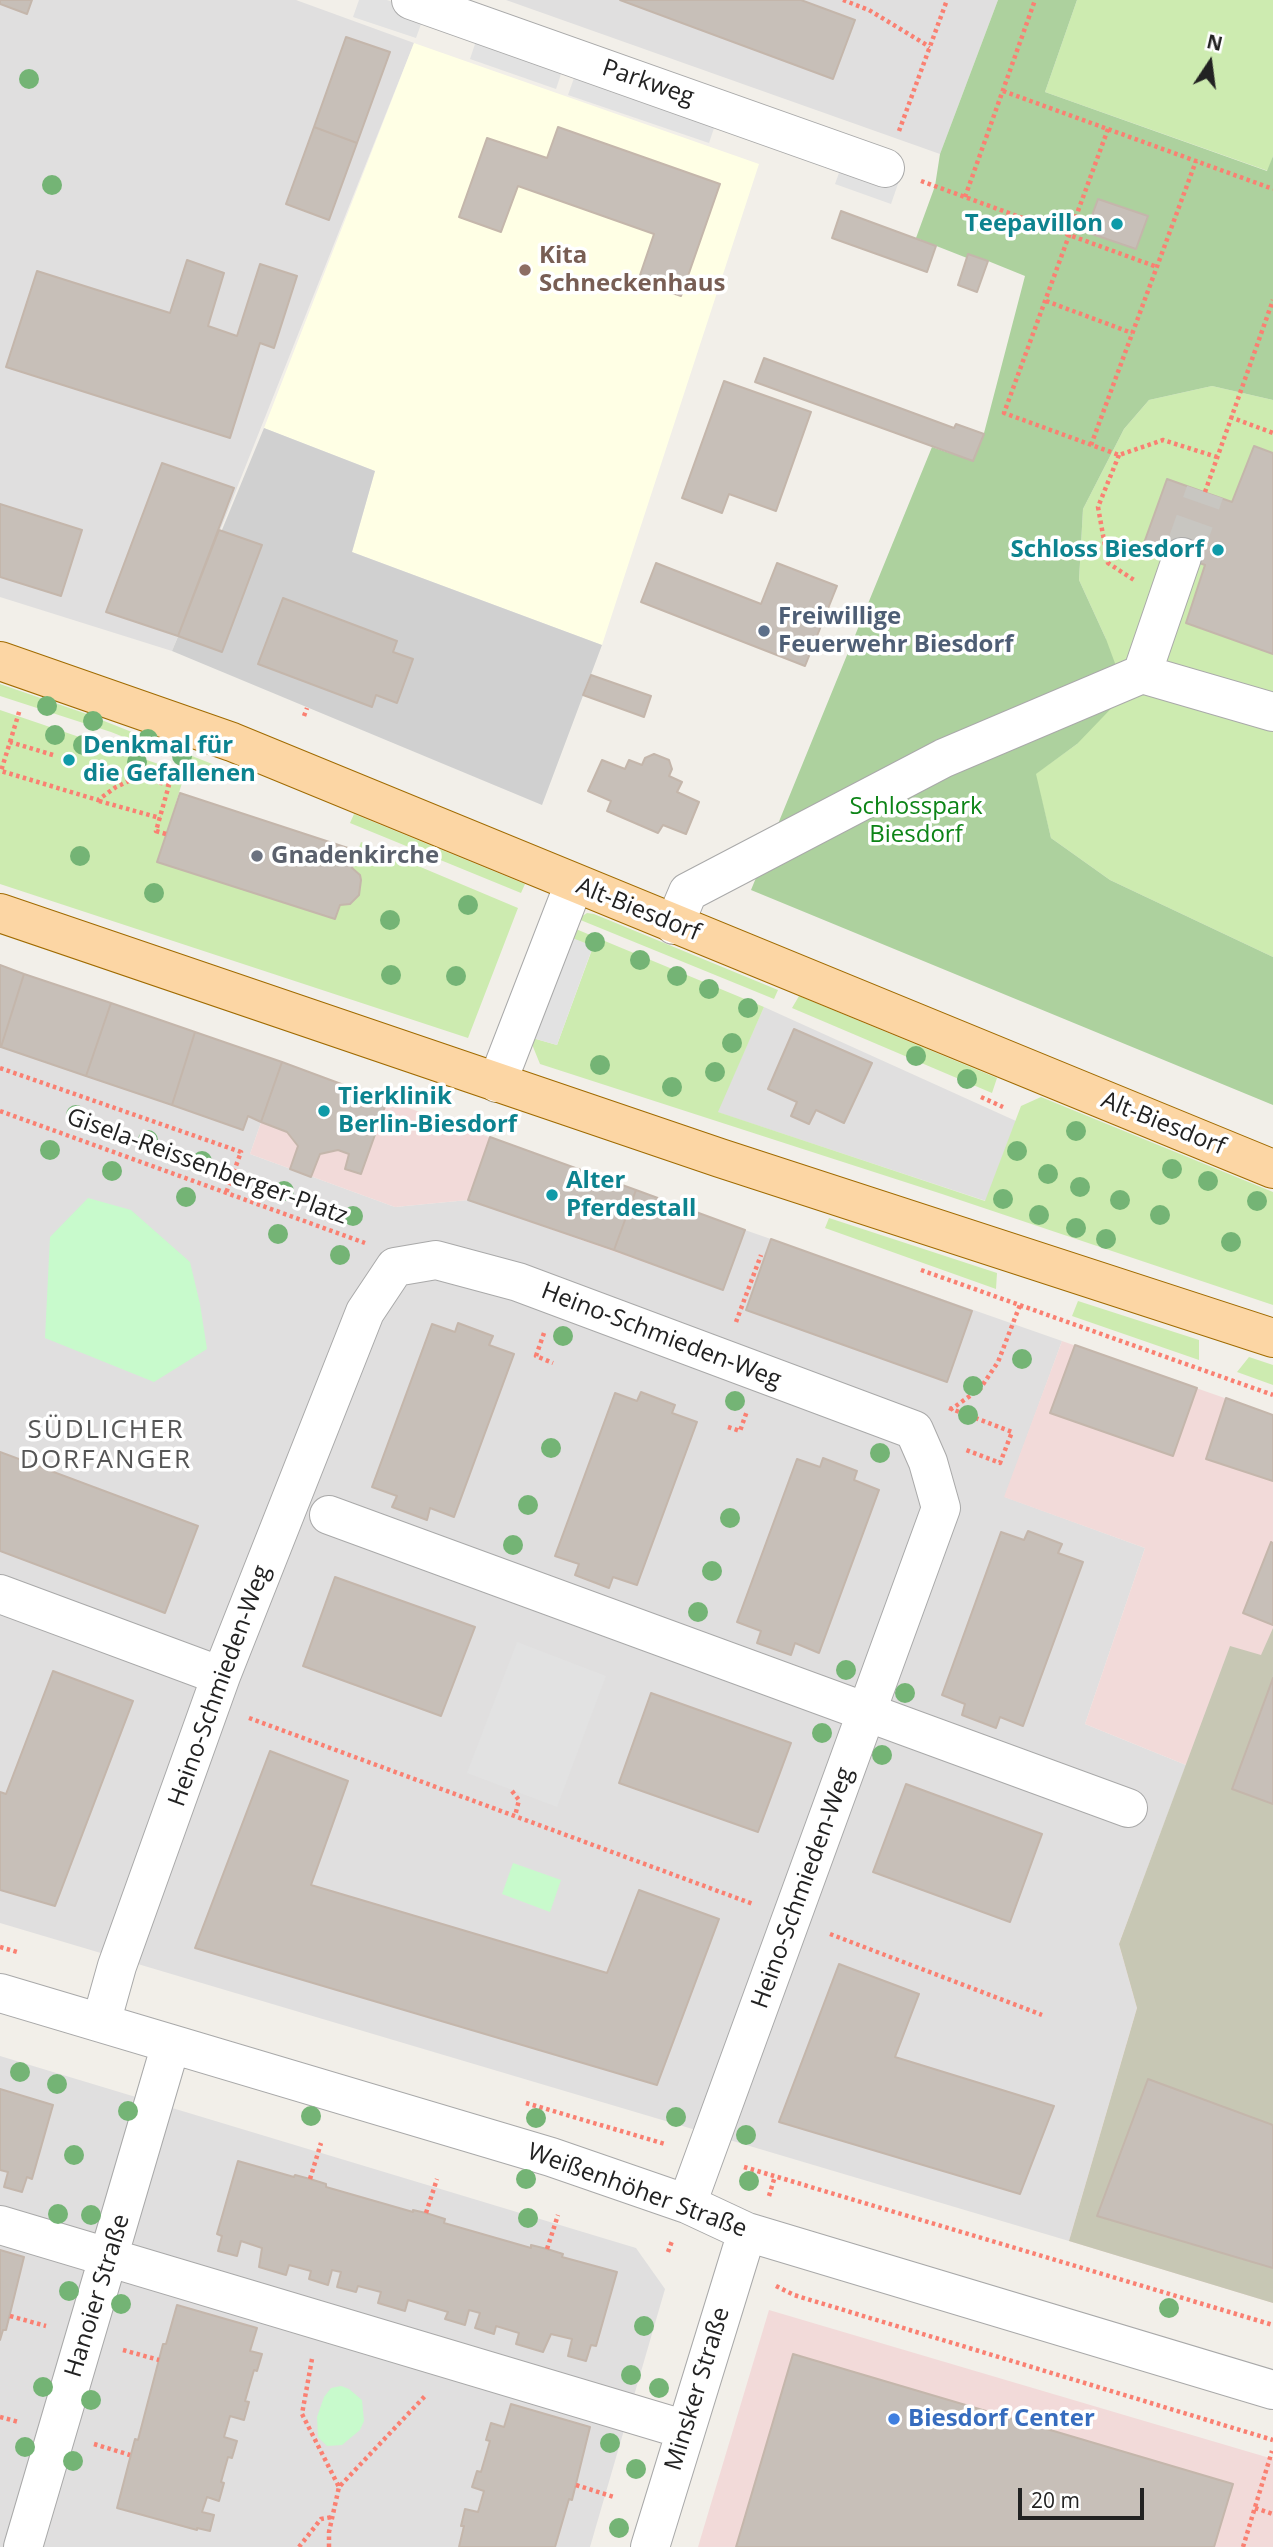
<!DOCTYPE html>
<meta charset="utf-8">
<style>
body{margin:0}
#map{position:relative;width:1273px;height:2547px;overflow:hidden;background:#f2efe9;font-family:"Open Sans",sans-serif}
canvas{display:block}
.north{position:absolute;left:1175px;top:28px;width:70px;height:70px;-webkit-text-stroke:5px #fff;paint-order:stroke;rotate:13deg;font-size:19px;font-weight:700;line-height:28px;text-align:center;color:#222}
.north::after{content:'';display:block;margin:auto;width:24px;height:32px;background:#222;clip-path:polygon(50% 0,100% 100%,50% 72%,0 100%)}
.scale{position:absolute;left:1018px;top:2488px;width:126px;height:32px;box-sizing:border-box;border:4px solid #222;border-top:0;padding-left:9px;font-size:21px;line-height:24px;white-space:nowrap;color:#222;-webkit-text-stroke:5px #fff;paint-order:stroke}
</style>
<div id="map">
<canvas width="1273" height="2547"></canvas>
<div class="north">N</div>
<div class="scale">20 m</div>
</div>
<script>
const context = document.querySelector('canvas').getContext('2d');
context.lineJoin = 'round';
function paint(path, color) { context.fillStyle = color; context.fill(path, 'evenodd'); }
const toPath = rows => new Path2D(rows.map(r => 'M' + r).join(''));
function stroke(path, color, width, dash) { context.strokeStyle = color; context.lineWidth = width; context.lineCap = dash ? 'butt' : 'round'; context.setLineDash(dash || []); context.stroke(path); }
function drawText(font, color, halo, rows, align = 'center') {
  context.font = font + ' "Open Sans",sans-serif'; context.lineWidth = 7; context.setLineDash([]); context.textBaseline = 'middle'; context.strokeStyle = halo; context.fillStyle = color; for (const [text, x, y, turn = 0] of rows) {
    context.save(); context.translate(x, y); context.rotate((+turn || 0) * Math.PI / 180); context.textAlign = isNaN(turn) ? turn : align; if (halo) context.strokeText(text, 0, 0); context.fillText(text, 0, 0); context.restore();
  }
}
const residential = toPath([
 [0,0,296,0,414,43,172,651,0,597],
 [506,0,998,0,940,154],
 [0,965,282,1062,250,1154,395,1207,468,1200,723,1289,745,1230,1062,1341,1005,1497,1145,1548,1085,1724,1186,1765,1119,1944,1137,2008,1069,2241,0,1923],
 [764,1007,1016,1121,986,1201,717,1112],
 [0,2056,636,2248,665,2289,590,2547,0,2547]
]);
const commercial = toPath([
 [282,1062,745,1230,723,1290,468,1200,395,1207,250,1154],
 [1062,1341,1273,1415,1273,2303,1069,2241,1137,2008,1119,1944,1186,1765,1085,1724,1145,1548,1004,1497],
 [769,2310,1273,2459,1273,2547,698,2547]
]);
const education = toPath([
 [414,43,759,164,602,645,352,552,375,471,264,428]
]);
const religious = toPath([
 [264,428,375,471,352,552,602,645,542,805,172,651]
]);
const construction = toPath([
 [1273,1628,1273,2303,1069,2241,1137,2008,1119,1944,1230,1646,1261,1655]
]);
const grass = toPath([
 [1077,0,1273,0,1273,156,1268,171,1045,92],
 [1212,386,1273,400,1273,957,1110,880,1051,838,1035,774,1077,744,1106,639,1079,580,1083,509,1124,429,1149,400],
 [0,684,84,713,255,781,233,780,111,732,0,696],
 [0,710,185,773,158,862,335,919,340,905,350,904,359,895,361,883,360,875,352,868,361,842,518,908,468,1038,0,884],
 [354,814,525,884,521,893,350,823],
 [587,913,594,914,778,990,774,999,578,919],
 [571,927,764,1007,718,1112,985,1201,1021,1106,1041,1097,1273,1192,1273,1305,942,1194,540,1064,529,1037,557,1045,593,947,567,936],
 [799,996,997,1078,992,1093,792,1008],
 [829,1218,997,1273,996,1289,825,1228],
 [1078,1301,1199,1340,1199,1360,1072,1316],
 [1249,1357,1273,1365,1273,1385,1237,1372]
]);
const forest = toPath([
 [998,0,1077,0,1045,92,1267,171,1273,156,1273,400,1212,386,1149,400,1124,429,1083,509,1079,580,1106,639,1126,693,1077,744,1036,774,1051,838,1110,880,1273,957,1273,1105,751,890,932,447,973,461,984,433,1025,276,988,261,969,254,967,258,916,238,935,186,940,154]
]);
const park = toPath([
 [88,1198,131,1210,190,1262,200,1304,207,1349,154,1382,45,1338,50,1237],
 [513,1863,561,1880,550,1912,502,1894],
 [341,2386,349,2389,362,2400,364,2421,360,2430,342,2445,327,2446,318,2437,317,2417,324,2397,331,2388]
]);
const parking = toPath([
 [359,0,387,0,425,13,416,38,353,17],
 [480,29,566,59,556,89,470,59],
 [579,64,719,113,709,143,568,95],
 [844,159,900,178,891,204,835,184],
 [567,936,593,946,557,1045,529,1037],
 [517,1642,606,1676,557,1807,467,1773]
]);
const building = toPath([
 [0,0,32,0,27,14,0,4,0,0],
 [620,0,801,0,855,20,833,79,620,0],
 [346,37,390,52,357,143,314,127,346,37],
 [314,127,357,143,329,220,286,204,314,127],
 [558,127,720,184,681,296,638,281,654,234,518,186,501,232,459,217,487,138,547,158,558,127],
 [1098,199,1148,216,1136,249,1086,232,1098,199],
 [841,211,936,246,927,272,832,238,841,211],
 [968,254,988,261,977,292,958,285,968,254],
 [187,260,224,273,208,326,237,336,260,264,297,276,274,348,260,343,230,438,6,367,37,271,170,313,187,260],
 [764,358,954,428,956,424,984,434,973,461,755,382,764,358],
 [724,381,811,412,776,511,729,494,722,513,682,498,724,381],
 [1254,446,1273,453,1273,654,1186,623,1205,565,1144,543,1167,479,1232,502,1254,446],
 [162,463,234,488,178,636,106,612,162,463],
 [0,504,82,530,61,596,0,577,0,504],
 [219,530,262,545,222,652,178,636,219,530],
 [656,563,761,604,777,563,837,586,805,666,641,602,656,563],
 [283,598,397,641,393,652,413,659,397,703,376,695,372,707,258,664,283,598],
 [591,675,651,696,644,717,583,695,591,675],
 [654,754,669,760,672,769,669,776,682,782,677,792,699,802,686,834,663,825,658,833,607,811,611,801,588,791,602,760,625,769,629,760,642,765,645,758,654,754],
 [180,793,357,851,352,868,360,875,361,880,359,895,350,904,340,905,335,919,157,862,180,793],
 [0,965,24,974,1,1047,0,1047,0,965],
 [24,974,111,1003,86,1076,1,1047,24,974],
 [111,1003,195,1032,172,1105,86,1076,111,1003],
 [794,1029,872,1063,844,1123,816,1110,809,1124,791,1116,797,1102,768,1089,794,1029],
 [195,1032,282,1062,261,1122,248,1116,243,1130,172,1105,195,1032],
 [282,1062,387,1101,361,1174,345,1169,349,1154,338,1150,320,1154,311,1177,290,1169,298,1146,287,1132,261,1122,282,1062],
 [490,1137,636,1190,614,1250,468,1200,490,1137],
 [636,1190,745,1230,723,1290,614,1250,636,1190],
 [771,1239,972,1311,947,1382,746,1310,771,1239],
 [458,1323,493,1336,489,1345,514,1354,454,1517,430,1508,427,1520,392,1507,397,1496,372,1487,432,1324,455,1332,458,1323],
 [1075,1345,1197,1388,1173,1456,1050,1413,1075,1345],
 [641,1392,675,1405,672,1413,697,1422,637,1585,613,1577,609,1588,575,1575,579,1564,555,1556,615,1393,637,1401,641,1392],
 [1226,1398,1273,1415,1273,1481,1206,1459,1226,1398],
 [0,1452,198,1526,165,1613,0,1551,0,1452],
 [823,1458,857,1471,854,1480,879,1490,819,1653,795,1643,791,1655,757,1643,761,1631,737,1622,797,1459,820,1467,823,1458],
 [1028,1531,1062,1544,1058,1553,1083,1562,1023,1726,1000,1717,996,1728,962,1715,965,1704,942,1695,1001,1532,1024,1540,1028,1531],
 [1271,1542,1273,1543,1273,1625,1243,1613,1271,1542],
 [335,1577,475,1627,441,1716,303,1666,335,1577],
 [53,1671,133,1701,55,1906,0,1890,0,1792,6,1794,53,1671],
 [1273,1678,1273,1804,1232,1789,1273,1678],
 [651,1693,791,1743,758,1832,619,1783,651,1693],
 [270,1751,348,1781,311,1885,607,1973,639,1890,719,1919,657,2085,195,1948,270,1751],
 [906,1784,1042,1834,1010,1922,873,1872,906,1784],
 [839,1964,919,1994,895,2057,1054,2106,1020,2194,779,2122,839,1964],
 [1148,2079,1273,2125,1273,2268,1097,2216,1148,2079],
 [0,2089,53,2105,32,2179,27,2177,22,2192,4,2187,8,2172,0,2170,0,2089],
 [238,2161,294,2177,295,2175,310,2179,326,2184,326,2187,413,2212,413,2210,426,2213,445,2219,444,2223,531,2248,531,2245,547,2249,563,2254,562,2257,617,2272,596,2346,591,2345,586,2361,568,2356,572,2339,551,2334,543,2352,516,2344,519,2333,496,2326,494,2334,475,2328,480,2313,469,2310,465,2325,445,2319,448,2312,408,2300,405,2311,378,2303,381,2292,358,2286,356,2292,337,2287,341,2272,332,2270,328,2285,309,2279,311,2271,289,2265,286,2275,259,2267,262,2248,241,2241,237,2256,218,2251,222,2236,217,2234,238,2161],
 [0,2250,24,2257,6,2330,3,2330,0,2340,0,2250],
 [177,2305,257,2328,250,2351,262,2354,257,2371,254,2370,245,2401,249,2402,244,2420,230,2416,224,2437,237,2441,232,2458,228,2457,221,2482,224,2483,219,2501,207,2497,202,2512,214,2515,210,2531,197,2528,197,2530,117,2508,135,2439,138,2440,163,2344,166,2344,177,2305],
 [793,2354,1233,2484,1214,2547,736,2547,793,2354],
 [511,2404,590,2427,572,2500,569,2499,555,2547,459,2547,464,2526,461,2526,465,2509,478,2512,484,2491,472,2487,477,2471,481,2472,490,2441,486,2440,491,2423,504,2427,511,2404]
]);
const minorTunnel = toPath([
 [1182,557,1205,492]
]);
const path = toPath([
 [843,0,869,10,930,47],
 [1003,91,1273,189],
 [1108,129,1004,413,1119,455,1163,440,1217,457],
 [899,131,947,0],
 [921,181,1157,267],
 [965,197,1035,0],
 [1046,301,1132,333],
 [1230,417,1273,433],
 [1091,445,1196,161],
 [1119,455,1098,507,1108,563,1134,580],
 [1205,492,1273,300],
 [304,716,307,708],
 [10,742,20,709],
 [53,755,10,742,1,771,98,800,116,787,137,777,169,785,178,767],
 [99,801,160,818],
 [166,834,156,831,169,785],
 [0,1068,241,1152,226,1193],
 [981,1097,1003,1107],
 [0,1111,365,1243],
 [921,1270,1273,1395],
 [736,1322,761,1255],
 [544,1333,536,1356,553,1363],
 [949,1408,1012,1432,1000,1463,966,1450],
 [950,1410,980,1389,998,1362,1020,1305],
 [728,1427,740,1431,747,1411],
 [249,1718,753,1904],
 [512,1791,519,1800,515,1816],
 [830,1934,1042,2015],
 [0,1947,17,1952],
 [526,2103,665,2144],
 [744,2167,1273,2325],
 [310,2179,321,2143],
 [769,2196,775,2176],
 [426,2213,437,2179],
 [547,2249,558,2215],
 [668,2252,672,2241],
 [776,2286,794,2295,1273,2440],
 [10,2316,46,2326],
 [123,2350,159,2360],
 [312,2359,302,2414,339,2487],
 [0,2417,19,2422],
 [94,2444,130,2455],
 [576,2485,614,2497],
 [1255,2508,1273,2514],
 [299,2547,321,2519,332,2517],
 [329,2547,329,2532,339,2487,426,2395],
 [1243,2547,1272,2451]
]);
const minor = toPath([
 [411,0,885,168],
 [1142,674,1182,557],
 [674,925,688,892,944,758,1142,674,1273,712],
 [497,1083,574,884],
 [329,1515,1128,1808],
 [0,1594,221,1676],
 [0,1993,551,2157,687,2204,747,2232,1273,2390],
 [101,2023,117,1966,221,1676,365,1312,395,1267,436,1260,518,1282,914,1430,928,1462,941,1508,687,2204],
 [0,2225,686,2430],
 [23,2547,171,2044],
 [650,2547,747,2232]
]);
const major = toPath([
 [0,661,232,742,1273,1169],
 [0,913,720,1158,1273,1338]
]);
const trees = [
 [29,79],
 [52,185],
 [47,706],
 [93,721],
 [55,735],
 [148,739],
 [83,745],
 [182,756],
 [137,762],
 [80,856],
 [154,893],
 [468,905],
 [390,920],
 [595,942],
 [640,960],
 [391,975],
 [456,976],
 [677,976],
 [709,989],
 [748,1008],
 [732,1043],
 [916,1056],
 [600,1065],
 [715,1072],
 [967,1079],
 [672,1087],
 [76,1115],
 [1076,1131],
 [148,1140],
 [50,1150],
 [1017,1151],
 [202,1161],
 [1172,1169],
 [112,1171],
 [1048,1174],
 [1208,1181],
 [1080,1187],
 [284,1191],
 [186,1197],
 [1003,1199],
 [1120,1200],
 [1257,1201],
 [1039,1215],
 [1160,1215],
 [353,1216],
 [1076,1228],
 [278,1234],
 [1106,1239],
 [1231,1242],
 [340,1255],
 [563,1336],
 [1022,1359],
 [973,1386],
 [735,1401],
 [968,1415],
 [551,1448],
 [880,1453],
 [528,1505],
 [730,1518],
 [513,1545],
 [712,1571],
 [698,1612],
 [846,1670],
 [905,1693],
 [822,1733],
 [882,1755],
 [20,2072],
 [57,2084],
 [128,2111],
 [311,2116],
 [676,2117],
 [536,2118],
 [746,2135],
 [74,2155],
 [526,2179],
 [749,2181],
 [58,2214],
 [91,2215],
 [528,2218],
 [69,2291],
 [121,2304],
 [1169,2308],
 [644,2326],
 [631,2375],
 [43,2387],
 [659,2388],
 [91,2400],
 [610,2443],
 [25,2447],
 [73,2461],
 [636,2469],
 [619,2528]
];
const markers = [
 [1117,224,7,"#0f9aa8"],
 [525,270,7,"#8d6e63"],
 [1218,550,7,"#0f9aa8"],
 [764,631,7,"#5c6f8a"],
 [69,760,7,"#0f9aa8"],
 [257,856,7,"#6b7280"],
 [324,1111,7,"#0f9aa8"],
 [552,1195,7,"#0f9aa8"],
 [894,2419,7,"#3f7fe0"]
];
const streetNames = [
 ["Parkweg",648,83,19],
 ["Alt-Biesdorf",638,910,22],
 ["Alt-Biesdorf",1163,1124,22],
 ["Gisela-Reissenberger-Platz",207,1167,20],
 ["Heino-Schmieden-Weg",661,1336,21],
 ["Heino-Schmieden-Weg",220,1686,-70],
 ["Heino-Schmieden-Weg",803,1888,-70],
 ["Weißenhöher Straße",637,2191,20],
 ["Hanoier Straße",98,2296,-73],
 ["Minsker Straße",698,2389,-73]
];
const cultureNames = [
 ["Teepavillon",1103,224,"right"],
 ["Schloss Biesdorf",1204,550,"right"],
 ["Denkmal für",83,746],
 ["die Gefallenen",83,774],
 ["Tierklinik",338,1097],
 ["Berlin-Biesdorf",338,1125],
 ["Alter",566,1181],
 ["Pferdestall",566,1209]
];
const educationNames = [
 ["Kita",539,256],
 ["Schneckenhaus",539,284]
];
const serviceNames = [
 ["Freiwillige",778,617],
 ["Feuerwehr Biesdorf",778,645]
];
const parkNames = [
 ["Schlosspark",916,807],
 ["Biesdorf",916,835]
];
const worshipNames = [
 ["Gnadenkirche",271,856]
];
const shopNames = [
 ["Biesdorf Center",908,2419]
];
const neighbourhoodNames = [
 ["SÜDLICHER",106,1431],
 ["DORFANGER",106,1461]
];
paint(residential, '#e0dfdf');
paint(commercial, '#f2dad9');
paint(education, '#ffffe5');
paint(religious, '#d0d0d0');
paint(construction, '#c7c7b4');
paint(grass, '#cdebb0');
paint(forest, '#add19e');
paint(park, '#c8facc');
paint(parking, '#e2e2e2');
paint(building, '#c7bfb8');
stroke(building, '#c4b6ab', 2);
stroke(minorTunnel, '#c8c6c1', 38, [38, 19]);
stroke(minor, '#a9a9a9', 40);
stroke(major, '#a06b00', 40);
stroke(path, '#fa8072', 4.5, [3.5, 3.5]);
stroke(minor, '#fff', 38);
stroke(major, '#fcd6a4', 38);
context.fillStyle = '#74b475';
for (const [x, y] of trees) { context.beginPath(); context.arc(x, y, 10, 0, 2 * Math.PI); context.fill(); }
for (const [x, y, r, color] of markers) { const dot = new Path2D(); dot.arc(x, y, r, 0, 2 * Math.PI); context.fillStyle = color; context.fill(dot); stroke(dot, '#fff', 2.5); }
drawText('24px', '#222', '#fff', streetNames);
drawText('bold 24px', '#0d838f', '#fff', cultureNames, 'left');
drawText('bold 24px', '#785e54', '#fff', educationNames, 'left');
drawText('bold 24px', '#4e5e75', '#fff', serviceNames, 'left');
drawText('24px', '#0c8416', '#fff', parkNames);
drawText('bold 24px', '#5b616d', '#fff', worshipNames, 'left');
drawText('bold 24px', '#366cbe', '#fff', shopNames, 'left');
context.letterSpacing = '2px';
drawText('26px', '#555', '#fff', neighbourhoodNames);
context.letterSpacing = '0px';
</script>
